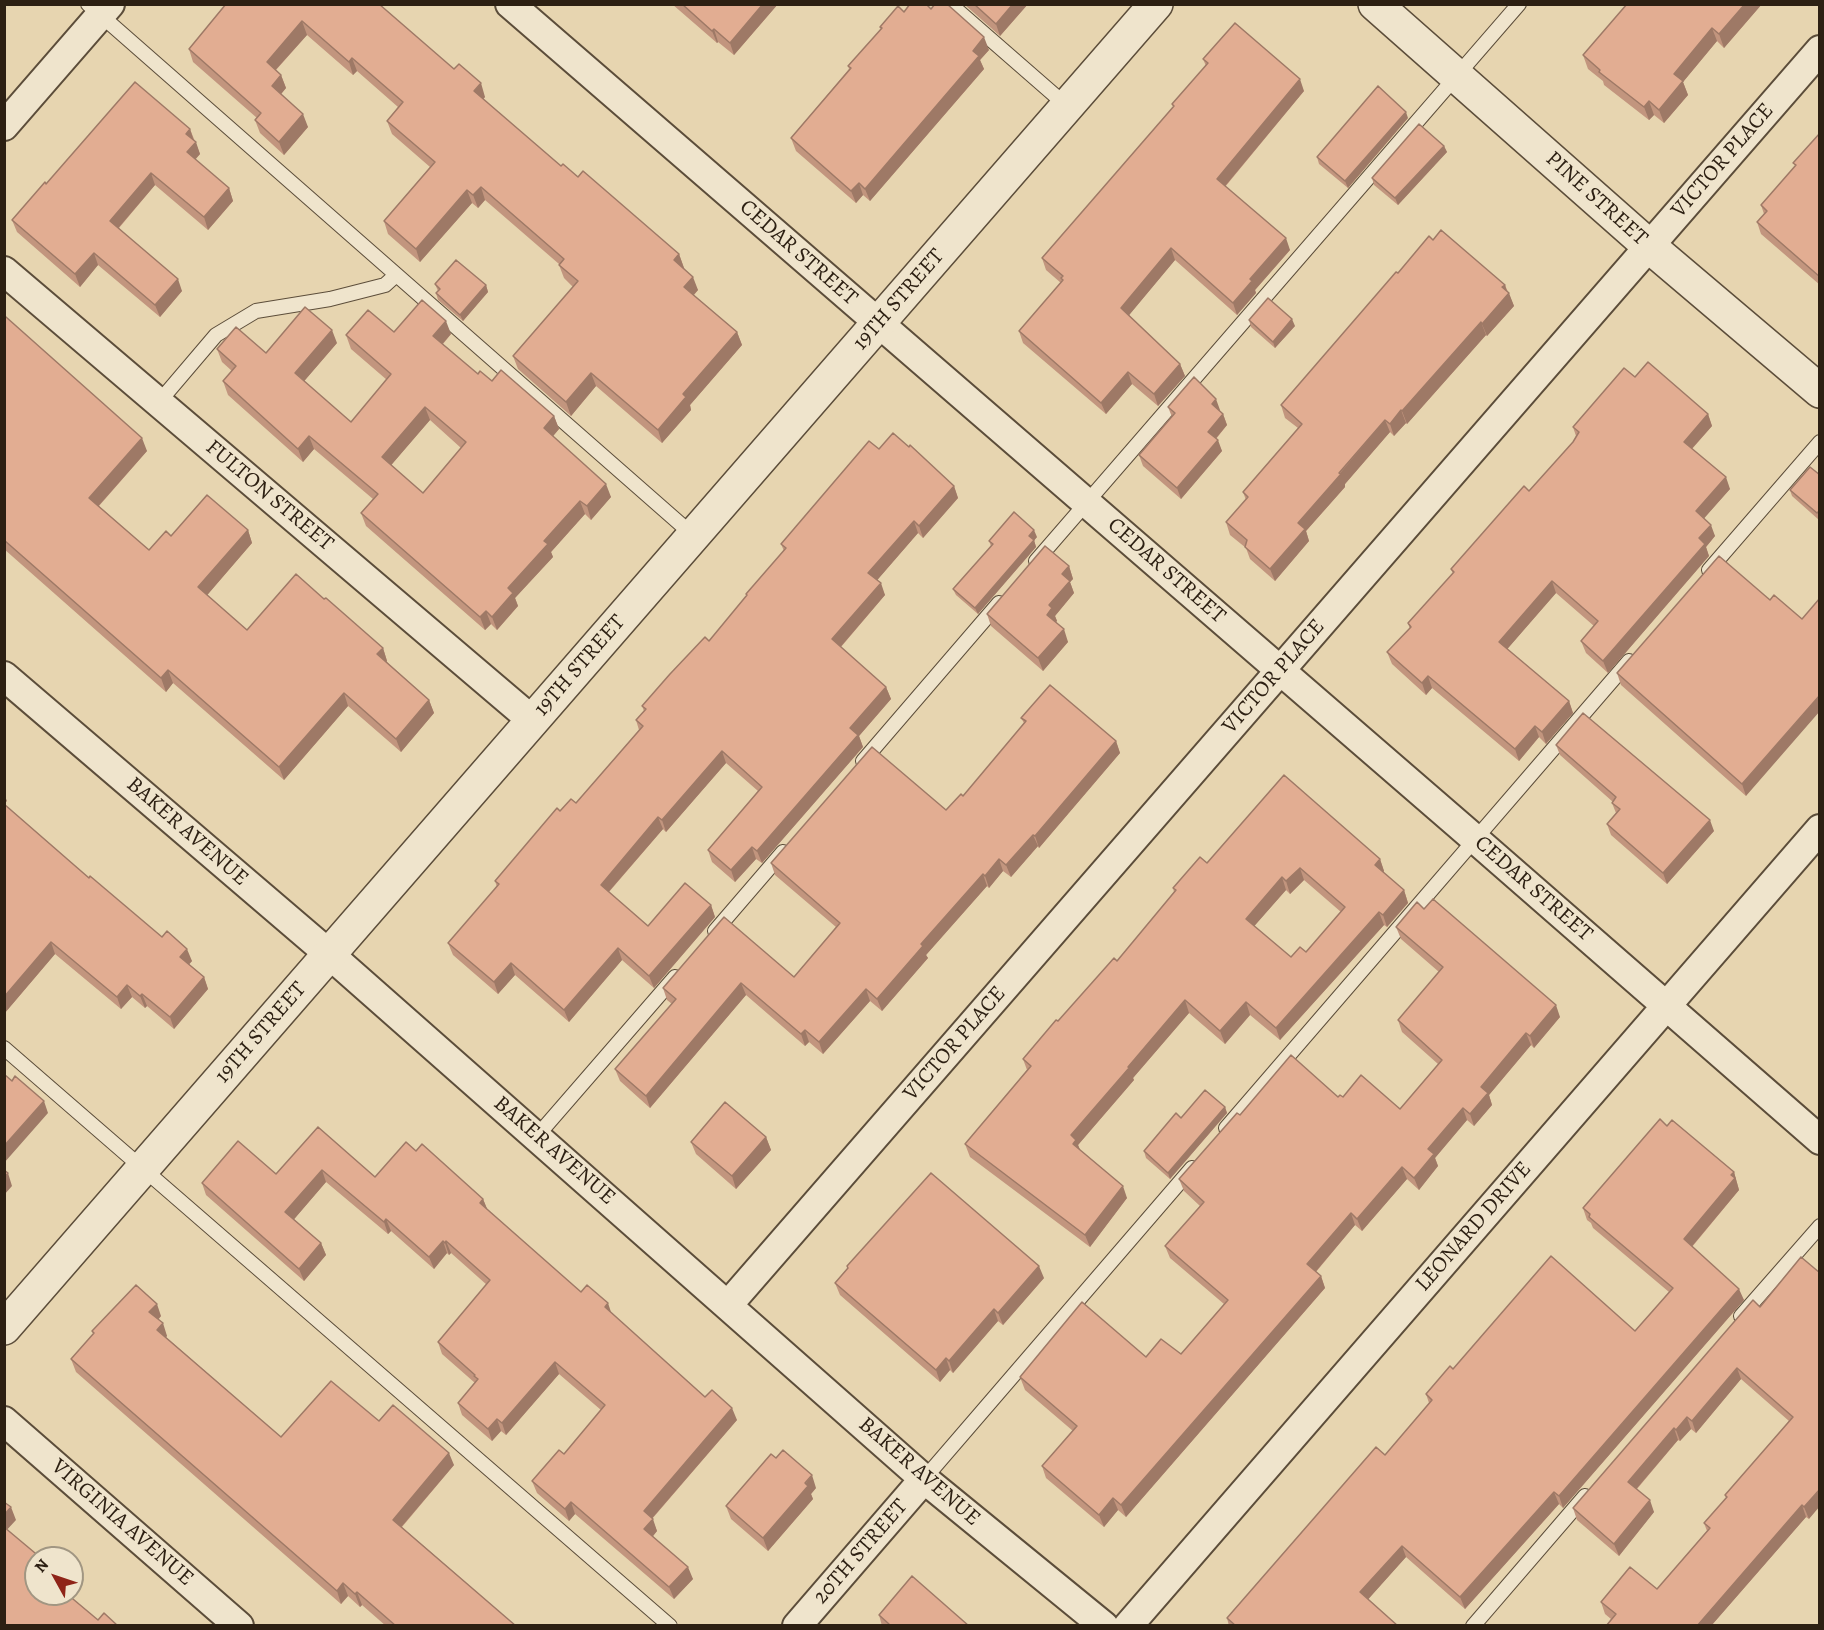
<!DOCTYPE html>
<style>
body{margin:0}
#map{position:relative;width:1824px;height:1630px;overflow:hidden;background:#e7d5b0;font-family:Alegreya,serif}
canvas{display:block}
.frame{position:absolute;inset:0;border:6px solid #2d2013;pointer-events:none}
.north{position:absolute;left:24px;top:1546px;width:60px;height:60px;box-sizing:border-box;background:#efe4cc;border:2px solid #a19682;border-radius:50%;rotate:310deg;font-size:16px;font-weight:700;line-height:24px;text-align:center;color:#2d2013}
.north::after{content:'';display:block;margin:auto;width:21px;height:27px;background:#8f2418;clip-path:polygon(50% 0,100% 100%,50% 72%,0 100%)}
</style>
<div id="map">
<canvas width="1824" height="1630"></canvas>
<div class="frame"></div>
<div class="north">N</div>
</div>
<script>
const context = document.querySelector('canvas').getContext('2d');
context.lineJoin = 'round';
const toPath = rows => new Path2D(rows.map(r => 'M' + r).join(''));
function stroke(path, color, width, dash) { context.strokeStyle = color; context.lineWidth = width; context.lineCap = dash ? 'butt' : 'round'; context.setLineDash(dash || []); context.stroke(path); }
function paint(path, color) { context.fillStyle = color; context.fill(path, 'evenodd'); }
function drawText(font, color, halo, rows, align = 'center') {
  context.font = font + ' Alegreya,serif'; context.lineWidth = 5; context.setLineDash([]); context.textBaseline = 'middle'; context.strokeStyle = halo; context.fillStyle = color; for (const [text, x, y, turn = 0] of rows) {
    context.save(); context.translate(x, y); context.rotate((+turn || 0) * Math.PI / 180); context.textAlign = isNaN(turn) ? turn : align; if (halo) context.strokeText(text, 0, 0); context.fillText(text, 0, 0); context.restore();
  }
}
const service = toPath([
 [88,4,694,536],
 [950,4,1067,106],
 [159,402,216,335,256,311,330,299,385,285,396,275],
 [1036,561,1519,4],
 [1709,570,1820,442],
 [863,761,999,603],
 [715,931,783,852],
 [4,1048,670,1626],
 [1226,1128,1629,661],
 [537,1136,675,977],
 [1741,1316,1820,1226],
 [924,1479,1192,1168],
 [1473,1626,1585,1496]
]);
const minor = toPath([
 [510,4,1475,839,1820,1140],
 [4,126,110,4],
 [4,271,533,721],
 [4,676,329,954,924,1479,1104,1626],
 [728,1305,1820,50],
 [4,1421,239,1626],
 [797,1626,924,1479],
 [1128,1626,1820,829]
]);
const tertiary = toPath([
 [1375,4,1649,246,1820,391],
 [4,1328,1156,4]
]);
const wall = toPath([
 [226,4,379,4,485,97,483,99,561,166,578,177,679,254,684,268,698,290,694,295,737,332,742,345,690,405,691,410,662,443,596,386,571,416,518,369,513,356,573,287,564,278,559,265,559,264,485,200,478,208,472,203,420,262,388,234,384,221,430,167,392,134,387,121,398,107,357,71,353,75,307,35,276,70,281,75,286,88,281,94,308,127,284,155,260,133,255,120,257,118,193,62,189,49],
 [672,4,778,4,734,55,718,42,717,43],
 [964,4,1028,4,1000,36],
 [1762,4,1724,48,1717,41,1683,82,1688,95,1664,123,1654,115,1649,120,1604,85,1603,81,1588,69,1583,55],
 [931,9,989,50,980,60,984,69,870,201,863,195,856,203,796,151,791,138,849,69,848,66,881,30,880,27,904,12],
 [1203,59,1304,91,1225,187,1290,250,1255,290,1256,293,1237,315,1175,260,1129,315,1180,364,1185,376,1158,406,1132,384,1106,414,1023,343,1019,331,1061,283,1046,270,1042,258,1173,107,1172,104,1206,66],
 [1408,118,1348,188,1319,164,1317,157],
 [190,129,200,154,195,160,229,188,233,201,208,230,155,185,119,228,182,291,160,317,98,265,80,287,17,232,12,220,46,184],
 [1820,133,1820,285,1761,234,1757,222,1764,214,1761,205,1795,166,1793,163],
 [1444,146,1447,152,1398,205,1374,185,1372,178],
 [1433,240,1505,285,1514,306,1487,336,1486,335,1407,424,1406,423,1394,436,1390,432,1345,484,1345,487,1306,531,1309,541,1275,581,1250,559,1246,548,1230,535,1226,522,1246,500,1243,492,1298,428,1285,418,1281,405,1398,273],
 [435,284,486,285,488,292,463,321,438,300,436,293,438,291],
 [4,319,147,451,99,506,149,550,171,536,248,530,252,543,207,595,247,630,324,599,383,648,387,661,387,662,429,700,434,713,401,752,348,706,284,780,173,683,166,692,4,549],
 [1249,320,1295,326,1275,348,1251,327],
 [394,332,451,334,443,344,478,374,554,416,559,429,553,436,611,497,591,520,585,514,551,552,553,557,515,598,518,606,497,630,491,624,485,630,366,526,361,513,373,499,314,449,303,462,228,395,223,381,232,371,222,362,217,349,266,353,337,343,304,381,351,422,387,380,351,349,346,335],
 [430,420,461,448,423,493,391,465],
 [1635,377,1708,414,1712,426,1692,449,1730,489,1704,518,1715,536,1706,547,1709,556,1608,673,1586,653,1581,641,1594,626,1556,593,1507,649,1569,701,1573,713,1546,744,1539,737,1519,761,1432,688,1426,695,1392,664,1387,652,1410,629,1408,623,1453,574,1451,569,1529,491,1573,442,1576,436,1573,427],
 [1168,407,1220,410,1220,411,1223,414,1227,425,1216,439,1222,451,1181,499,1143,466,1139,455,1172,417],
 [879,449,954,486,958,498,923,538,918,533,877,580,885,595,841,647,886,687,891,699,859,736,863,747,762,863,756,859,735,882,712,862,708,850,758,791,726,763,666,832,663,829,609,892,648,926,711,905,715,917,654,988,622,960,569,1022,515,975,498,994,453,955,448,943,497,887,495,881,560,811,576,803,639,730,636,720,644,711,642,706,709,641,747,596,746,594,784,551,781,544],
 [1820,475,1819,520,1792,496,1790,490],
 [1037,537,1034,540,1036,547,978,614,956,595,953,589,991,546,989,541],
 [1069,566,1073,579,1070,582,1074,593,1055,616,1057,621,1056,622,1068,642,1043,671,991,626,987,614],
 [1770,600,1746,796,1621,685,1617,673],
 [1021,718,1116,741,1120,753,1039,848,1038,846,1011,877,1003,871,989,888,987,886,926,955,928,958,882,1011,870,1001,823,1054,809,1042,805,1046,746,995,650,1108,620,1081,615,1069,672,1004,667,1000,663,988,794,977,836,927,775,875,771,863,946,810,963,796,1024,723],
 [1556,745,1714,831,1667,884,1611,835,1607,824,1616,813,1612,803,1613,802,1560,755],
 [4,804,89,878,192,961,189,964,204,977,208,989,174,1029,147,1006,145,1008,132,997,121,1009,55,954,4,1014],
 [1380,859,1384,871,1383,873,1404,890,1408,903,1387,927,1384,925,1280,1040,1250,1015,1225,1044,1189,1013,1133,1078,1134,1080,1078,1145,1080,1150,1127,1198,1090,1247,970,1157,965,1144,1027,1070,1023,1059,1117,961,1174,892,1173,888,1207,863],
 [1304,880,1341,912,1306,952,1291,957,1254,926,1286,890,1290,894],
 [1396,927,1560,1017,1534,1048,1531,1045,1489,1095,1492,1105,1474,1126,1467,1120,1435,1158,1438,1166,1419,1190,1407,1179,1362,1231,1355,1225,1316,1272,1321,1276,1325,1288,1126,1517,1118,1510,1104,1527,1046,1478,1042,1466,1073,1431,1025,1390,1020,1377,1146,1357,1181,1354,1224,1304,1170,1258,1165,1246,1200,1206,1184,1191,1179,1179,1240,1115,1343,1097,1400,1109,1438,1064,1402,1032,1398,1020,1439,972,1401,939],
 [1225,1107,1227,1113,1170,1179,1146,1158,1144,1151],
 [1667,1126,1734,1172,1739,1190,1692,1247,1744,1300,1563,1508,1559,1504,1465,1609,1406,1557,1368,1599,1398,1626,1229,1626,1227,1618,1385,1455,1429,1403,1426,1394,1453,1369,1635,1331,1669,1292,1593,1228,1591,1223,1587,1220,1583,1208],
 [318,1127,375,1177,416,1151,483,1199,487,1209,581,1292,612,1314,705,1397,737,1420,652,1519,657,1531,653,1536,693,1579,674,1599,575,1514,569,1521,537,1493,532,1481,564,1454,601,1410,559,1374,506,1435,501,1431,492,1441,462,1415,458,1403,475,1383,442,1354,438,1342,487,1285,451,1253,449,1255,447,1253,434,1269,391,1231,388,1234,326,1182,294,1219,321,1243,326,1255,304,1281,206,1195,202,1183,276,1174],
 [766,1137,771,1150,736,1189,696,1154,691,1142],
 [1801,1257,1809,1519,1806,1517,1711,1626,1606,1626,1611,1619,1605,1614,1601,1602,1657,1589,1707,1531,1704,1523,1726,1498,1725,1495,1789,1421,1741,1379,1696,1433,1691,1429,1680,1441,1678,1440,1637,1489,1654,1512,1619,1556,1577,1520,1573,1508,1760,1307],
 [847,1266,1044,1278,1003,1325,998,1321,953,1373,950,1370,940,1382,840,1295,835,1283,847,1269],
 [161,1316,158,1320,167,1336,166,1337,281,1437,379,1421,454,1465,402,1527,516,1626,386,1626,362,1605,360,1607,348,1596,341,1604,76,1372,71,1359,93,1334,92,1331],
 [816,1488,811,1494,813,1499,768,1551,731,1519,726,1506],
 [879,1615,969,1626,882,1626]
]);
const shadedWall = toPath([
 [763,4,778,4,734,55,730,43],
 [1013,4,1028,4,1000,36,996,24],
 [1745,4,1762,4,1724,48,1719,34],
 [302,21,307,35,271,75,267,62],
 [1712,28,1717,41,1683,82,1688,95,1664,123,1659,110,1674,74],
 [714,29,718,42,717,43,712,31],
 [984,37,989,50,980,60,984,69,870,201,865,189],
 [352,58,357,71,353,75,349,62],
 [281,75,286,88,277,99,272,86],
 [1300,79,1304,91,1221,191,1217,179],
 [481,83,485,97,479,104,474,91],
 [1649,101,1654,115,1649,120,1644,107],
 [1406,112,1408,118,1348,188,1345,181],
 [303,114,308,127,284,155,279,142],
 [190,129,194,141,186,134],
 [196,142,200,154,191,164,187,152],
 [1444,146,1447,152,1398,205,1395,198],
 [151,173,155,185,114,233,110,221],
 [859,183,863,195,856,203,851,191],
 [481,187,485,200,478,208,473,195],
 [229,188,233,201,208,230,204,217],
 [467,190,472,203,420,262,416,249],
 [1286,238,1290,250,1255,290,1256,293,1237,315,1233,303,1250,279],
 [1171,248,1175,260,1125,320,1121,308],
 [94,253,98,265,80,287,75,274],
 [679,254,684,268,679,273,674,260],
 [693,277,698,290,689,300,684,287],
 [178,279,182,291,160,317,155,305],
 [486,285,488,292,463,321,460,315],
 [1505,285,1508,295,1509,293,1514,306,1487,336,1482,324,1502,287],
 [1292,319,1295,326,1275,348,1273,342],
 [446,321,451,334,438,349,433,336],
 [1481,322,1486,335,1407,424,1402,411],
 [332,330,337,343,300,386,295,373],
 [737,332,742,345,690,405,691,410,662,443,658,430,683,394],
 [1180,364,1185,376,1158,406,1154,394],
 [1128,372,1132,384,1106,414,1101,403],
 [591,373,596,386,571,416,566,402],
 [1216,399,1220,410,1216,415,1212,404],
 [425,407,430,420,387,470,382,457],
 [1401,410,1406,423,1394,436,1390,424],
 [1223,414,1227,425,1212,443,1208,432],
 [1708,414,1712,426,1688,453,1684,442],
 [554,416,559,429,549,441,544,428],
 [1385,420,1390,432,1345,484,1345,487,1306,531,1309,541,1275,581,1270,569,1298,523],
 [309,436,314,449,303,462,298,449],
 [142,438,147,451,94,511,89,498],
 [1218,440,1222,451,1181,499,1177,488],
 [1726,477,1730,489,1700,523,1696,511],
 [606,484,611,497,591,520,587,506],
 [954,486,958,498,923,538,919,526],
 [580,501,585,514,551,552,553,557,515,598,518,606,497,630,492,617,508,588,544,541],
 [914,521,918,533,873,585,868,573],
 [1711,525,1715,536,1706,547,1709,556,1608,673,1603,661,1699,538],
 [248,530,252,543,203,600,198,587],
 [1034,530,1037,537,1032,543,1029,536],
 [1034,540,1036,547,978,614,975,608],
 [1069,566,1073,579,1070,582,1074,593,1055,616,1057,621,1051,627,1047,615,1049,605,1062,574],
 [1552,581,1556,593,1503,654,1499,642],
 [881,583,885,595,837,651,832,639],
 [486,611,491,624,485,630,480,617],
 [1064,629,1068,642,1043,671,1038,658],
 [383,648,387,661,382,667,377,654],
 [168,670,173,683,166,692,161,678],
 [1428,676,1432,688,1426,695,1422,683],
 [886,687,891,699,859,736,863,747,762,863,757,851,850,728],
 [344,693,348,706,284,780,279,767],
 [1820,695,1820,711,1746,796,1742,784],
 [429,700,434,713,401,752,396,739],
 [1569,701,1573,713,1546,744,1542,732],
 [1535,726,1539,737,1519,761,1515,749],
 [1116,741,1120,753,1039,848,1035,836],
 [722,751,726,763,666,832,662,820],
 [4,794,7,801,4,804],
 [658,817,663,829,605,896,601,885],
 [1710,820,1714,831,1667,884,1663,873],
 [1033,835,1038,846,1011,877,1006,865],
 [752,847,756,859,735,882,731,870],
 [999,859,1003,871,989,888,985,876],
 [1380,859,1384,871,1379,877,1375,865],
 [1300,868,1304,880,1290,894,1286,881],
 [983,874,987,886,926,955,928,958,882,1011,877,999,921,944],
 [1282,877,1286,890,1250,931,1246,919],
 [1404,890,1408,903,1387,927,1383,915],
 [711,905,715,917,654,988,649,976],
 [1379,912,1384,925,1280,1040,1276,1028],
 [51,942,55,954,4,1014,4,997],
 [618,948,622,960,569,1022,564,1010],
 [187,949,192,961,185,969,180,957],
 [511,963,515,975,498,994,494,982],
 [204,977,208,989,174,1029,170,1017],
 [741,983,746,995,650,1108,646,1096],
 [127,985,132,997,121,1009,117,997],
 [866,989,870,1001,823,1054,819,1042],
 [142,994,147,1006,145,1008,140,996],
 [1185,1000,1189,1013,1133,1078,1134,1080,1078,1145,1081,1152,1073,1144,1071,1135,1128,1067],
 [1246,1002,1250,1015,1225,1044,1220,1031],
 [1556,1005,1560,1017,1534,1048,1530,1036],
 [805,1030,809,1042,805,1046,801,1034],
 [1526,1033,1531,1045,1489,1095,1492,1105,1474,1126,1470,1114,1481,1087],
 [44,1101,48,1113,4,1163,4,1146],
 [1225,1107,1227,1113,1170,1179,1168,1173],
 [1463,1108,1467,1120,1435,1158,1438,1166,1419,1190,1414,1178,1428,1149],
 [766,1137,771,1150,736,1189,732,1176],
 [1402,1167,1407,1179,1362,1231,1357,1219],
 [322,1170,326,1182,290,1224,285,1212],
 [1734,1172,1739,1190,1688,1251,1684,1239],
 [8,1173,12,1186,4,1195,4,1178],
 [1123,1186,1127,1198,1090,1247,1085,1235],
 [483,1199,488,1211,480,1203],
 [1351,1213,1355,1225,1312,1276,1307,1264],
 [386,1219,391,1231,388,1234,384,1222],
 [443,1241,447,1253,434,1269,429,1257],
 [446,1241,451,1253,449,1255,445,1243],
 [321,1243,326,1255,304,1281,299,1269],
 [1039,1266,1044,1278,1003,1325,998,1313],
 [1321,1276,1325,1288,1126,1517,1121,1505],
 [1739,1289,1744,1300,1563,1508,1559,1496],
 [608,1303,612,1315,605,1307],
 [157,1304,161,1316,154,1324,149,1312],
 [994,1309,998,1321,953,1373,949,1361],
 [163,1323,167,1336,162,1342,157,1330],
 [946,1358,950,1370,940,1382,936,1370],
 [555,1362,559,1374,506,1435,502,1423],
 [1737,1368,1741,1379,1696,1433,1692,1421],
 [732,1408,737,1420,648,1523,644,1511],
 [1687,1417,1691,1429,1680,1441,1676,1430],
 [497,1419,501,1431,492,1441,488,1429],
 [1674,1428,1678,1440,1632,1494,1628,1482],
 [449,1453,454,1465,397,1532,393,1520],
 [812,1475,816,1488,811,1494,813,1499,768,1551,763,1538],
 [1820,1489,1820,1506,1809,1519,1804,1507],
 [1554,1492,1559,1504,1465,1609,1460,1597],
 [1113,1498,1118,1510,1104,1527,1099,1515],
 [1650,1500,1654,1512,1619,1556,1614,1544],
 [571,1502,575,1514,569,1521,565,1509],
 [1802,1505,1806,1517,1711,1626,1697,1626],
 [11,1507,16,1520,4,1533,4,1515],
 [653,1519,657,1531,649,1541,644,1529],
 [1402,1546,1406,1557,1364,1604,1360,1592],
 [688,1567,693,1579,674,1599,669,1587],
 [343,1583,348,1596,341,1604,337,1591],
 [357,1592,362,1605,360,1607,355,1594]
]);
const building = toPath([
 [226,4,379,4,454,69,459,64,481,83,474,91,561,166,563,164,578,177,583,171,679,254,674,260,693,277,684,287,737,332,683,394,686,397,658,430,591,373,566,402,513,356,578,281,559,265,564,259,481,187,473,195,467,190,416,249,384,221,435,162,387,121,403,102,352,58,349,62,302,21,267,62,281,75,272,86,303,114,279,142,255,120,261,113,189,49,226,4],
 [682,4,763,4,730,43,714,29,712,31,682,4],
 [910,4,926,4,931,9,935,4,947,4,984,37,973,51,979,56,865,189,859,183,851,191,791,138,851,68,848,66,882,28,880,27,898,6,904,12,910,4],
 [974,4,1013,4,996,24,974,4],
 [1627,4,1745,4,1719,34,1712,28,1674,74,1683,81,1659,110,1649,101,1644,107,1599,72,1600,70,1583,55,1627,4],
 [1235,23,1300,79,1217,179,1286,238,1250,279,1252,281,1233,303,1171,248,1121,308,1180,364,1154,394,1128,372,1101,403,1019,331,1063,280,1061,278,1063,276,1042,258,1174,106,1172,104,1208,63,1203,59,1235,23],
 [135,82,190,129,186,134,196,142,187,152,229,188,204,217,151,173,110,221,178,279,155,305,94,253,75,274,12,220,45,182,46,184,135,82],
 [1378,86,1406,112,1345,181,1317,157,1378,86],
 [1419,124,1444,146,1395,198,1372,178,1419,124],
 [1820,133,1820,277,1757,222,1767,211,1761,205,1796,165,1793,163,1820,133],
 [1441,230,1505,285,1502,287,1509,293,1482,324,1481,322,1402,411,1401,410,1390,424,1385,420,1339,473,1341,474,1298,523,1305,529,1270,569,1245,547,1247,540,1226,522,1248,497,1243,492,1302,424,1281,405,1396,272,1398,273,1429,236,1433,240,1441,230],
 [456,260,486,285,460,315,436,293,440,289,435,284,456,260],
 [1268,298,1292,319,1273,342,1249,320,1268,298],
 [422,300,446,321,433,336,478,374,480,371,492,381,501,370,554,416,544,428,606,484,587,506,580,501,544,541,548,544,508,588,513,593,492,617,486,611,480,617,361,513,378,494,309,436,298,449,223,381,236,366,217,349,236,327,266,353,305,307,332,330,295,373,351,422,391,374,346,335,368,310,394,332,422,300],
 [425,407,466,442,423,493,382,457,425,407],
 [6,317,142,438,89,498,149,550,166,531,171,536,207,495,248,530,198,587,247,630,296,574,324,599,326,598,383,648,377,654,429,700,396,739,344,693,279,767,168,670,161,678,4,540,4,319,6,317],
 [1648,362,1708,414,1684,442,1726,477,1696,511,1711,525,1699,538,1705,544,1603,661,1581,641,1598,621,1552,581,1499,642,1569,701,1542,732,1535,726,1515,749,1428,676,1422,683,1387,652,1411,627,1408,623,1454,572,1451,569,1524,486,1529,491,1573,442,1579,432,1573,427,1624,368,1635,377,1648,362],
 [1194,377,1216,399,1212,404,1223,414,1208,432,1218,440,1177,488,1139,455,1175,413,1168,407,1194,377],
 [893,433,909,447,910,445,954,486,919,526,914,521,868,573,881,583,832,639,886,687,850,728,858,735,757,851,752,847,731,870,708,850,762,787,722,751,662,820,658,817,601,885,648,926,685,883,711,905,649,976,618,948,564,1010,511,963,494,982,448,943,499,884,495,881,557,808,560,811,571,799,576,803,643,726,636,720,646,709,642,706,670,674,705,637,709,641,747,595,746,594,786,548,781,544,869,441,879,449,893,433],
 [1810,467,1820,475,1820,510,1817,513,1790,490,1810,467],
 [1014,512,1034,530,1029,536,1034,540,975,608,953,589,993,544,989,541,1014,512],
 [1045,546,1069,566,1062,574,1070,581,1049,605,1052,608,1047,615,1064,629,1038,658,987,614,1045,546],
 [1719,556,1770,600,1774,595,1802,619,1820,598,1820,695,1742,784,1617,673,1719,556],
 [1050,685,1116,741,1035,836,1033,835,1006,865,999,859,985,876,983,874,921,944,923,946,877,999,866,989,819,1042,805,1030,801,1034,741,983,646,1096,615,1069,676,999,663,988,724,917,794,977,840,923,771,863,872,747,946,810,961,794,963,796,1026,721,1021,718,1050,685],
 [1583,713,1710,820,1663,873,1607,824,1620,809,1612,803,1616,797,1556,745,1583,713],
 [1284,775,1380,859,1375,865,1404,890,1383,915,1379,912,1276,1028,1246,1002,1220,1031,1185,1000,1128,1067,1129,1068,1071,1135,1076,1140,1073,1144,1123,1186,1085,1235,965,1144,1031,1066,1023,1059,1056,1020,1058,1021,1114,958,1117,961,1176,890,1173,888,1200,857,1207,863,1284,775],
 [1300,868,1345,907,1306,952,1300,947,1291,957,1246,919,1282,877,1286,881,1300,868],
 [4,804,89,878,90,876,162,937,167,931,187,949,180,957,204,977,170,1017,142,994,140,996,127,985,117,997,51,942,4,997,4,804],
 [1433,899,1556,1005,1530,1036,1526,1033,1481,1087,1488,1093,1470,1114,1463,1108,1428,1149,1434,1154,1414,1178,1402,1167,1357,1219,1351,1213,1307,1264,1321,1276,1121,1505,1113,1498,1099,1515,1042,1466,1077,1426,1020,1377,1082,1302,1146,1357,1161,1339,1181,1354,1228,1300,1165,1246,1204,1202,1179,1179,1237,1113,1240,1115,1291,1055,1338,1097,1340,1095,1343,1097,1361,1075,1400,1109,1442,1060,1398,1020,1443,967,1396,927,1417,902,1424,909,1433,899],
 [4,1074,12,1081,15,1076,44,1101,4,1146,4,1074],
 [1205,1090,1225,1107,1168,1173,1144,1151,1176,1113,1181,1118,1205,1090],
 [725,1102,766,1137,732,1176,691,1142,725,1102],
 [1660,1119,1667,1126,1672,1120,1734,1172,1731,1175,1735,1178,1684,1239,1739,1289,1559,1496,1554,1492,1460,1597,1402,1546,1360,1592,1398,1626,1236,1626,1227,1618,1376,1447,1385,1455,1432,1400,1426,1394,1450,1366,1453,1369,1551,1256,1635,1331,1673,1288,1589,1217,1590,1214,1583,1208,1660,1119],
 [318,1127,375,1177,406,1142,416,1151,422,1144,483,1199,480,1203,581,1292,587,1285,608,1303,605,1307,705,1397,712,1390,732,1408,644,1511,653,1519,644,1529,688,1567,669,1587,571,1502,565,1509,532,1481,559,1450,564,1454,605,1405,555,1362,502,1423,497,1419,488,1429,458,1403,478,1379,474,1376,475,1375,438,1342,490,1280,446,1241,445,1243,443,1241,429,1257,386,1219,384,1222,322,1170,285,1212,321,1243,299,1269,202,1183,238,1141,276,1174,318,1127],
 [4,1170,8,1173,4,1178,4,1170],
 [931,1173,1039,1266,998,1313,994,1309,949,1361,946,1358,936,1370,835,1283,848,1268,847,1266,931,1173],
 [1801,1257,1820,1273,1820,1489,1804,1507,1802,1505,1697,1626,1606,1626,1616,1614,1601,1602,1630,1567,1657,1589,1710,1528,1704,1523,1727,1497,1725,1495,1793,1417,1737,1368,1692,1421,1687,1417,1676,1430,1674,1428,1628,1482,1650,1500,1614,1544,1573,1508,1753,1300,1760,1307,1801,1257],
 [136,1285,157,1304,149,1312,163,1323,157,1330,281,1437,331,1381,379,1421,393,1405,449,1453,393,1520,516,1626,396,1626,357,1592,355,1594,343,1583,337,1591,71,1359,94,1333,92,1331,136,1285],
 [783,1450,812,1475,805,1483,808,1486,763,1538,726,1506,771,1454,776,1458,783,1450],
 [4,1502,11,1507,4,1515,4,1502],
 [4,1527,41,1558,36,1558,36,1594,67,1594,98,1620,104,1613,118,1626,4,1626,4,1527],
 [912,1576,969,1626,888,1626,889,1624,879,1615,912,1576]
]);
const streetNames = [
 ["VICTOR PLACE",1723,161,-49],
 ["PINE STREET",1596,199,42],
 ["CEDAR STREET",798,253,41],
 ["19TH STREET",899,300,-49],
 ["FULTON STREET",269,496,40],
 ["CEDAR STREET",1166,571,41],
 ["19TH STREET",580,666,-49],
 ["VICTOR PLACE",1274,677,-49],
 ["BAKER AVENUE",187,832,41],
 ["CEDAR STREET",1533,889,41],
 ["19TH STREET",261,1033,-49],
 ["VICTOR PLACE",955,1044,-49],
 ["BAKER AVENUE",554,1151,41],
 ["LEONARD DRIVE",1474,1227,-49],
 ["BAKER AVENUE",919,1472,41],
 ["VIRGINIA AVENUE",122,1523,41],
 ["20TH STREET",861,1552,-49]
];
stroke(service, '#5c4d3a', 16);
stroke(minor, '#5c4d3a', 32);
stroke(tertiary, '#5c4d3a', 36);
stroke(service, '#efe4cc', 14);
stroke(minor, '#efe4cc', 28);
stroke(tertiary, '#efe4cc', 33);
paint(wall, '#c2957e');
paint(shadedWall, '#9e7966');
paint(building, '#e2ad92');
stroke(building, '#9e7966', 1.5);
drawText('22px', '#2d2013', '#efe4cc', streetNames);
</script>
